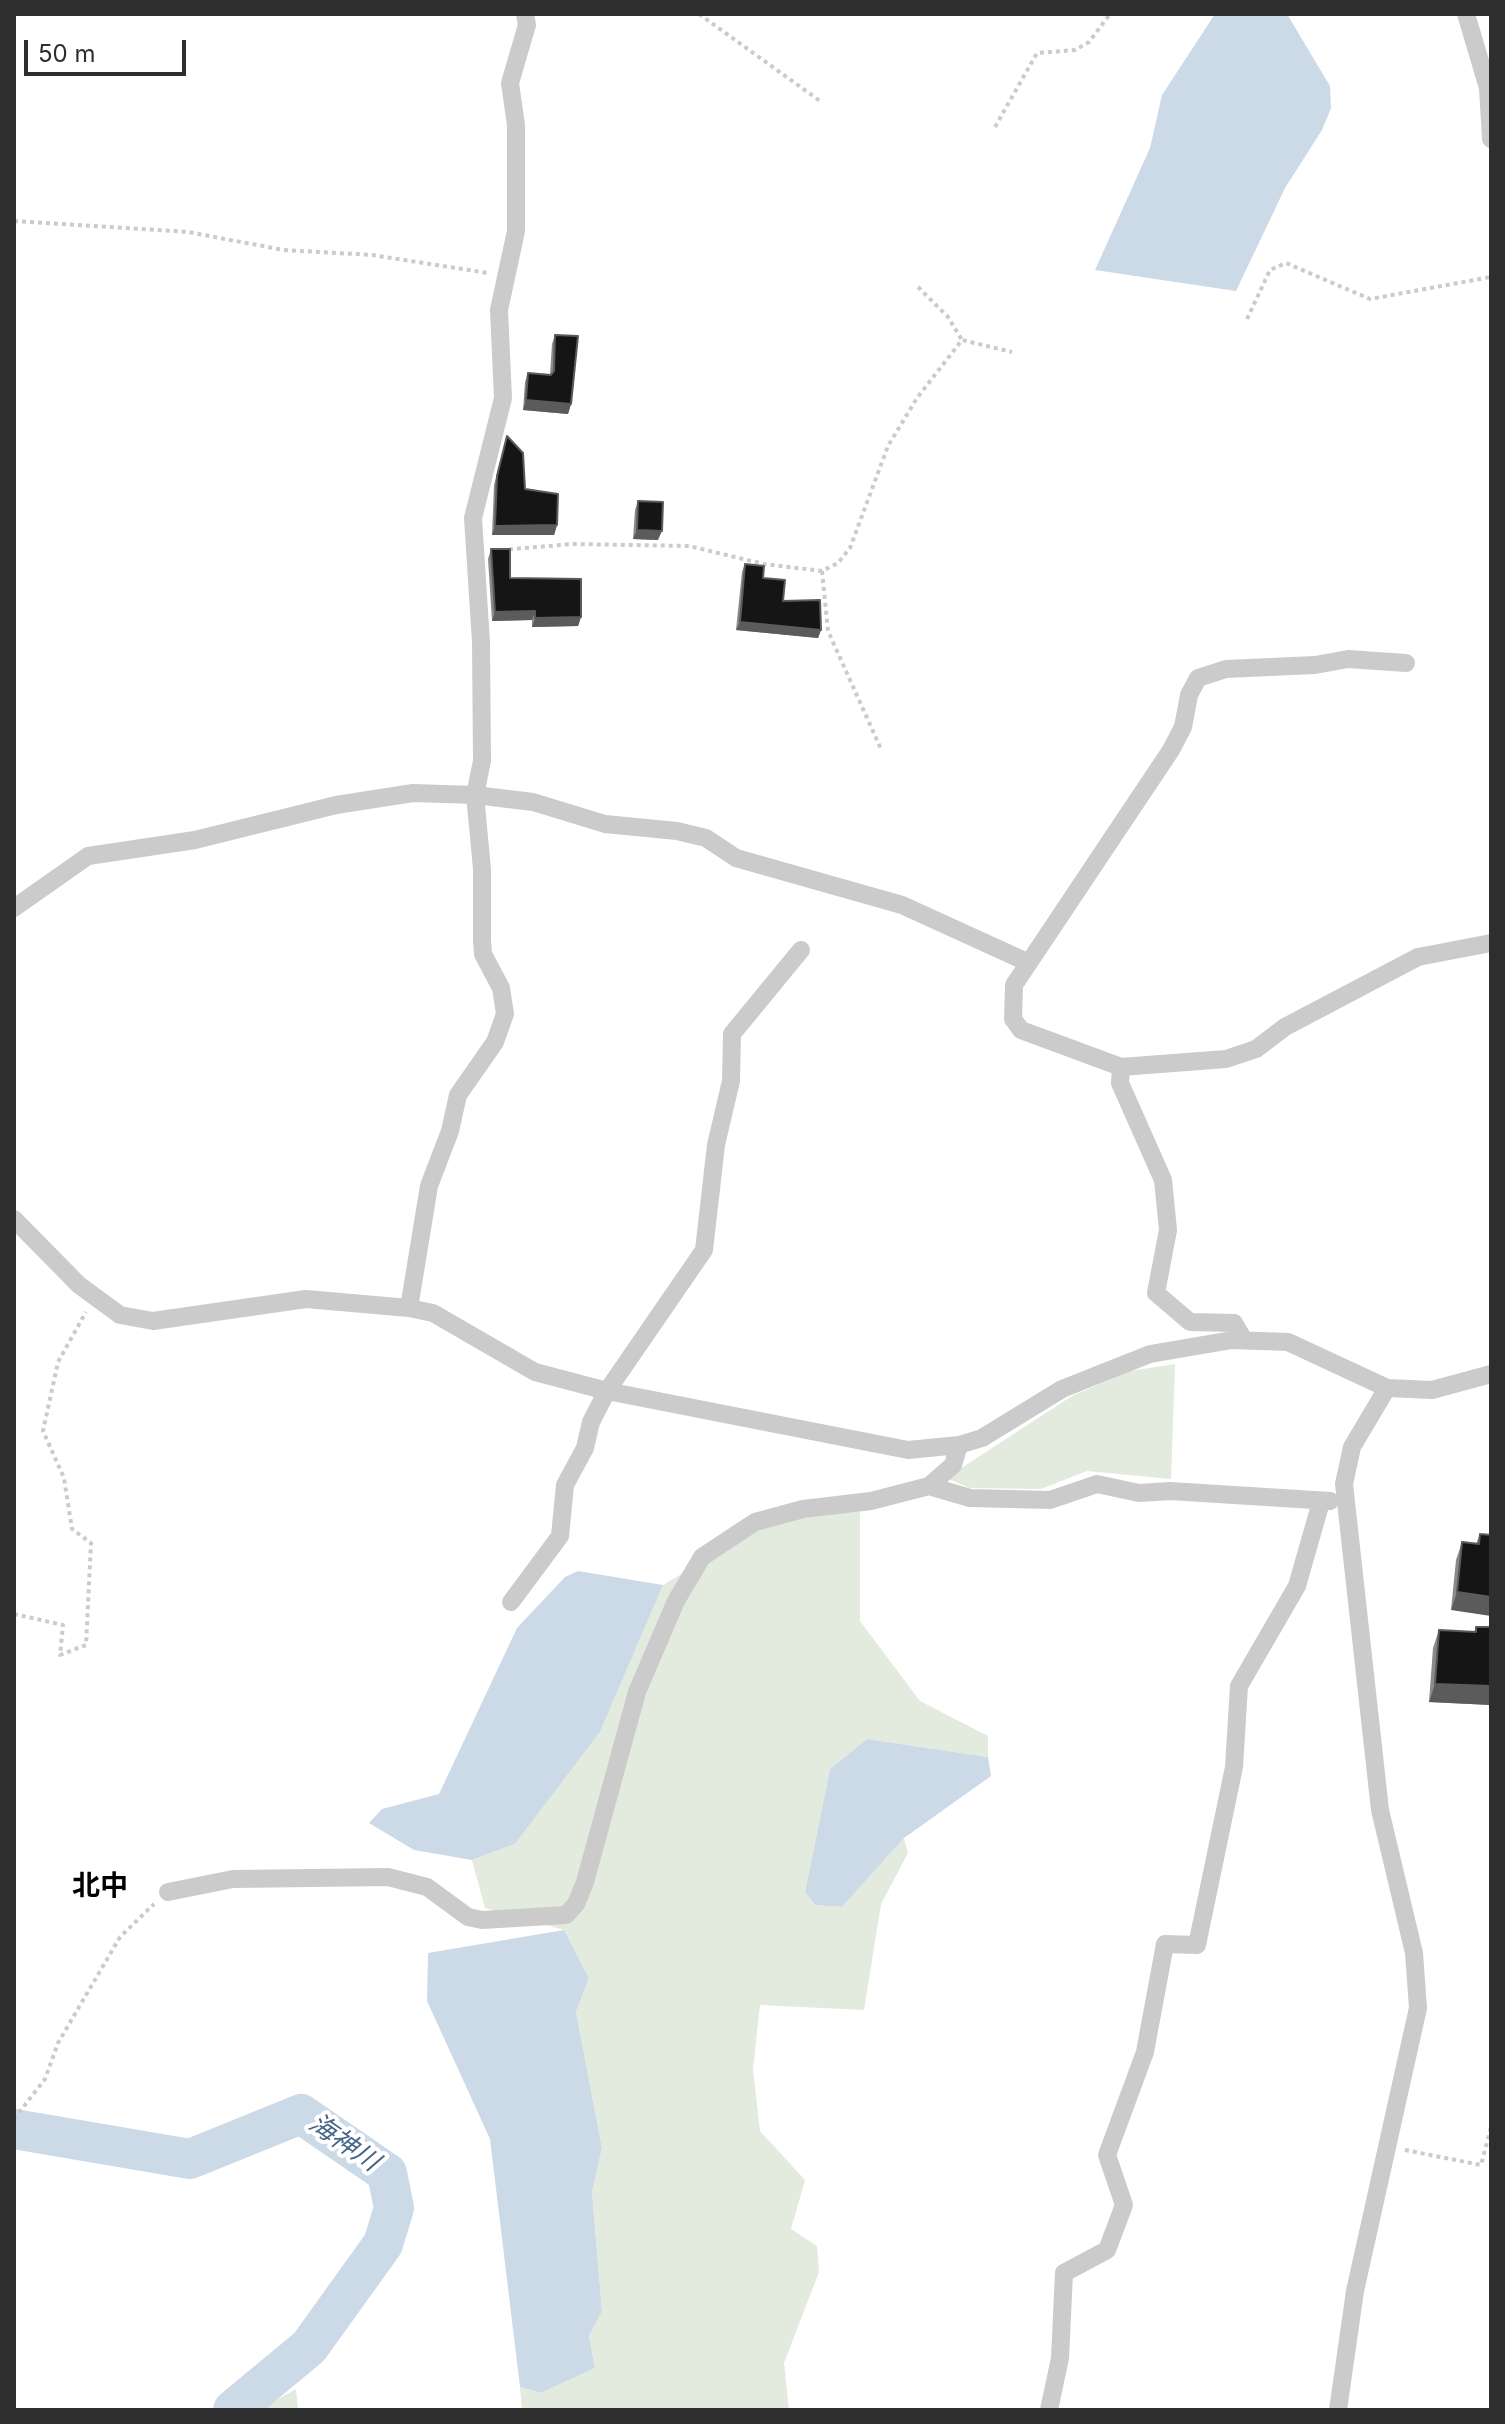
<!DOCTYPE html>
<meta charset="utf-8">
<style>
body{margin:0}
#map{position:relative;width:1505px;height:2424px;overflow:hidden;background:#fff;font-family:Inter,sans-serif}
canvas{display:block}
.frame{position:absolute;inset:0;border:16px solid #2e2e2e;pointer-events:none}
.scale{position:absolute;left:24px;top:40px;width:162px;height:36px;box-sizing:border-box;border:4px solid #2e2e2e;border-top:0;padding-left:10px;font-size:24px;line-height:28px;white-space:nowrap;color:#2e2e2e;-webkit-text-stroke:6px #fff;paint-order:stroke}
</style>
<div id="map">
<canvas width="1505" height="2424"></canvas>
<div class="frame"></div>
<div class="scale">50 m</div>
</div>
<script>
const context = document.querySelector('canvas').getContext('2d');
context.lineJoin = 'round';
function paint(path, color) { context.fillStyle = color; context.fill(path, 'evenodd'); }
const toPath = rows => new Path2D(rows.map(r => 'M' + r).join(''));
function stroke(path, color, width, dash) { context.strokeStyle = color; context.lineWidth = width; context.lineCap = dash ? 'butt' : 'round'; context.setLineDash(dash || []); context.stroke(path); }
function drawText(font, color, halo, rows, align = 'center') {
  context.font = font + ' Inter,"Noto Sans JP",sans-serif'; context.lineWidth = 8; context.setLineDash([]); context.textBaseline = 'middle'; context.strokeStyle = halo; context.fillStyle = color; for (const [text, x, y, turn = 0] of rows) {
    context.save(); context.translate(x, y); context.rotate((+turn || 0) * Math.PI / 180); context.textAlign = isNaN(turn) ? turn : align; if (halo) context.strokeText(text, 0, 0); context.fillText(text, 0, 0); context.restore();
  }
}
const green = toPath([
 [1175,1364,1171,1479,1087,1471,1041,1489,970,1488,946,1478,1072,1396,1130,1371],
 [860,1507,860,1621,920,1701,988,1736,988,1757,867,1739,830,1769,805,1892,815,1905,842,1907,904,1838,908,1853,881,1904,864,2010,760,2005,753,2069,760,2131,805,2180,791,2229,817,2246,819,2272,784,2363,789,2410,522,2410,520,2387,541,2393,595,2368,589,2336,602,2310,592,2192,602,2148,576,2012,589,1978,564,1930,485,1908,472,1860,515,1844,600,1732,663,1585,780,1515],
 [296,2389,298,2410,258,2410]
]);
const water = toPath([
 [1215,14,1287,14,1330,86,1331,108,1322,130,1285,188,1236,291,1095,270,1150,148,1162,95],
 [578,1571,663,1585,600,1732,515,1844,472,1860,414,1850,369,1823,382,1809,439,1794,517,1628,565,1577],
 [867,1739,988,1757,991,1776,904,1838,842,1907,815,1905,805,1892,830,1769],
 [564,1930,589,1978,576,2012,602,2148,592,2192,602,2311,589,2336,595,2368,541,2393,520,2387,490,2139,427,2001,428,1953]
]);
const river = toPath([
 [14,2129,190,2159,301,2114,387,2173,394,2208,383,2244,309,2347,233,2410]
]);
const path = toPath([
 [699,14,820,101],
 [995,127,1037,53,1075,50,1089,42,1110,14],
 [14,221,188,232,284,250,372,255,488,273],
 [918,287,948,317,962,340],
 [1247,319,1270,270,1286,263,1370,299,1491,277],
 [501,550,573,544,689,546,764,564,822,571,838,563,850,548,888,446,917,398,962,340,1012,352],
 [822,571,828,631,881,749],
 [14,1614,63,1625,60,1655,86,1645,91,1543,72,1529,64,1478,43,1431,58,1362,86,1312],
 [14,2119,45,2079,58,2043,120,1937,154,1904],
 [1405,2150,1481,2165,1491,2127]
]);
const street = toPath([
 [1466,14,1488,88,1491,139],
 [1406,663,1348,659,1315,665,1226,669,1198,678,1189,695,1183,727,1171,750,1014,985,1013,1019,1021,1030,1121,1067,1226,1059,1256,1049,1285,1027,1418,957,1491,943],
 [14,908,88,856,195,840,336,805,413,793,475,795,533,802,605,824,677,831,706,838,736,858,902,905,1027,962],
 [1121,1067,1120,1083,1163,1180,1168,1230,1156,1293,1190,1322,1234,1323,1244,1340],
 [14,1219,79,1285,120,1315,153,1321,306,1299,409,1308,433,1313,535,1372,607,1391,908,1450,959,1445,982,1438,1062,1389,1150,1354,1232,1340,1288,1342,1387,1388,1432,1390,1491,1374],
 [409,1308,429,1186,450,1131,458,1095,495,1042,505,1014,501,988,483,954,482,940,482,869,475,795,482,761,481,642,473,518,503,398,499,310,516,231,516,125,510,83,527,25,525,14],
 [929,1486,970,1498,1050,1500,1097,1484,1139,1493,1170,1491,1330,1501],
 [511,1602,560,1536,565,1485,585,1448,591,1422,607,1391,704,1250,716,1145,731,1081,732,1034,801,950],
 [168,1892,233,1879,388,1877,427,1887,468,1917,482,1920,566,1915,576,1904,585,1882,637,1692,676,1601,702,1557,755,1522,803,1509,871,1501,929,1486,953,1465,959,1445],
 [1049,2410,1060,2358,1064,2273,1107,2250,1124,2205,1107,2155,1145,2052,1165,1944,1197,1945,1234,1767,1239,1686,1297,1586,1321,1502],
 [1338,2410,1355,2291,1418,2008,1414,1953,1380,1810,1344,1484,1352,1447,1387,1388]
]);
const wall = toPath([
 [555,335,571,404,568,414,523,410,525,382,528,373,550,375,552,344],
 [507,436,525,489,557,525,554,535,492,535,494,485],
 [638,501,658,540,633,539,635,510],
 [491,549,510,578,581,617,578,626,532,627,532,620,492,621,488,559],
 [745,564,783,601,821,630,818,638,736,630,742,572],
 [1480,1534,1491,1535,1451,1610,1456,1560,1462,1542,1476,1544],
 [1476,1627,1491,1627,1491,1705,1429,1702,1433,1648,1439,1630,1474,1632]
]);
const shadedWall = toPath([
 [526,400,571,404,568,414,523,410],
 [557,525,554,535,492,535,495,526],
 [637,530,662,531,658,540,633,539],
 [535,611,532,620,492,621,495,612],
 [581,617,578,626,532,627,535,618],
 [740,622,821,630,818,638,736,630],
 [1457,1592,1491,1597,1491,1616,1451,1610],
 [1435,1684,1491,1686,1491,1705,1429,1702]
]);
const building = toPath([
 [555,335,578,336,571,404,526,400,528,373,551,375,554,371,555,335],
 [507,436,523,453,525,489,558,494,557,525,495,526,497,476,507,436],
 [638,501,663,502,662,531,637,530,638,501],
 [491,549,510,549,510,578,581,579,581,617,535,618,535,611,495,612,491,549],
 [745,564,764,566,763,578,785,580,783,601,820,600,821,630,740,622,745,564],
 [1480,1534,1491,1535,1491,1597,1457,1592,1462,1542,1479,1544,1480,1534],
 [1476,1627,1491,1627,1491,1686,1435,1684,1439,1630,1476,1632,1476,1627]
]);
const waterNames = [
 ["海神川",344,2143,35]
];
const quarterNames = [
 ["北中",100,1887]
];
paint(green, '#e3eade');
paint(water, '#ccdae7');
stroke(river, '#ccdae7', 40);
stroke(path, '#cbcbcb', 4, [4, 4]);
stroke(street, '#cbcbcb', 18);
paint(wall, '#8a8a8a');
paint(shadedWall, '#5b5b5b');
paint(building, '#151515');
stroke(building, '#5b5b5b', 2);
drawText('italic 26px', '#466787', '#fff', waterNames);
drawText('bold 28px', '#000', '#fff', quarterNames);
</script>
